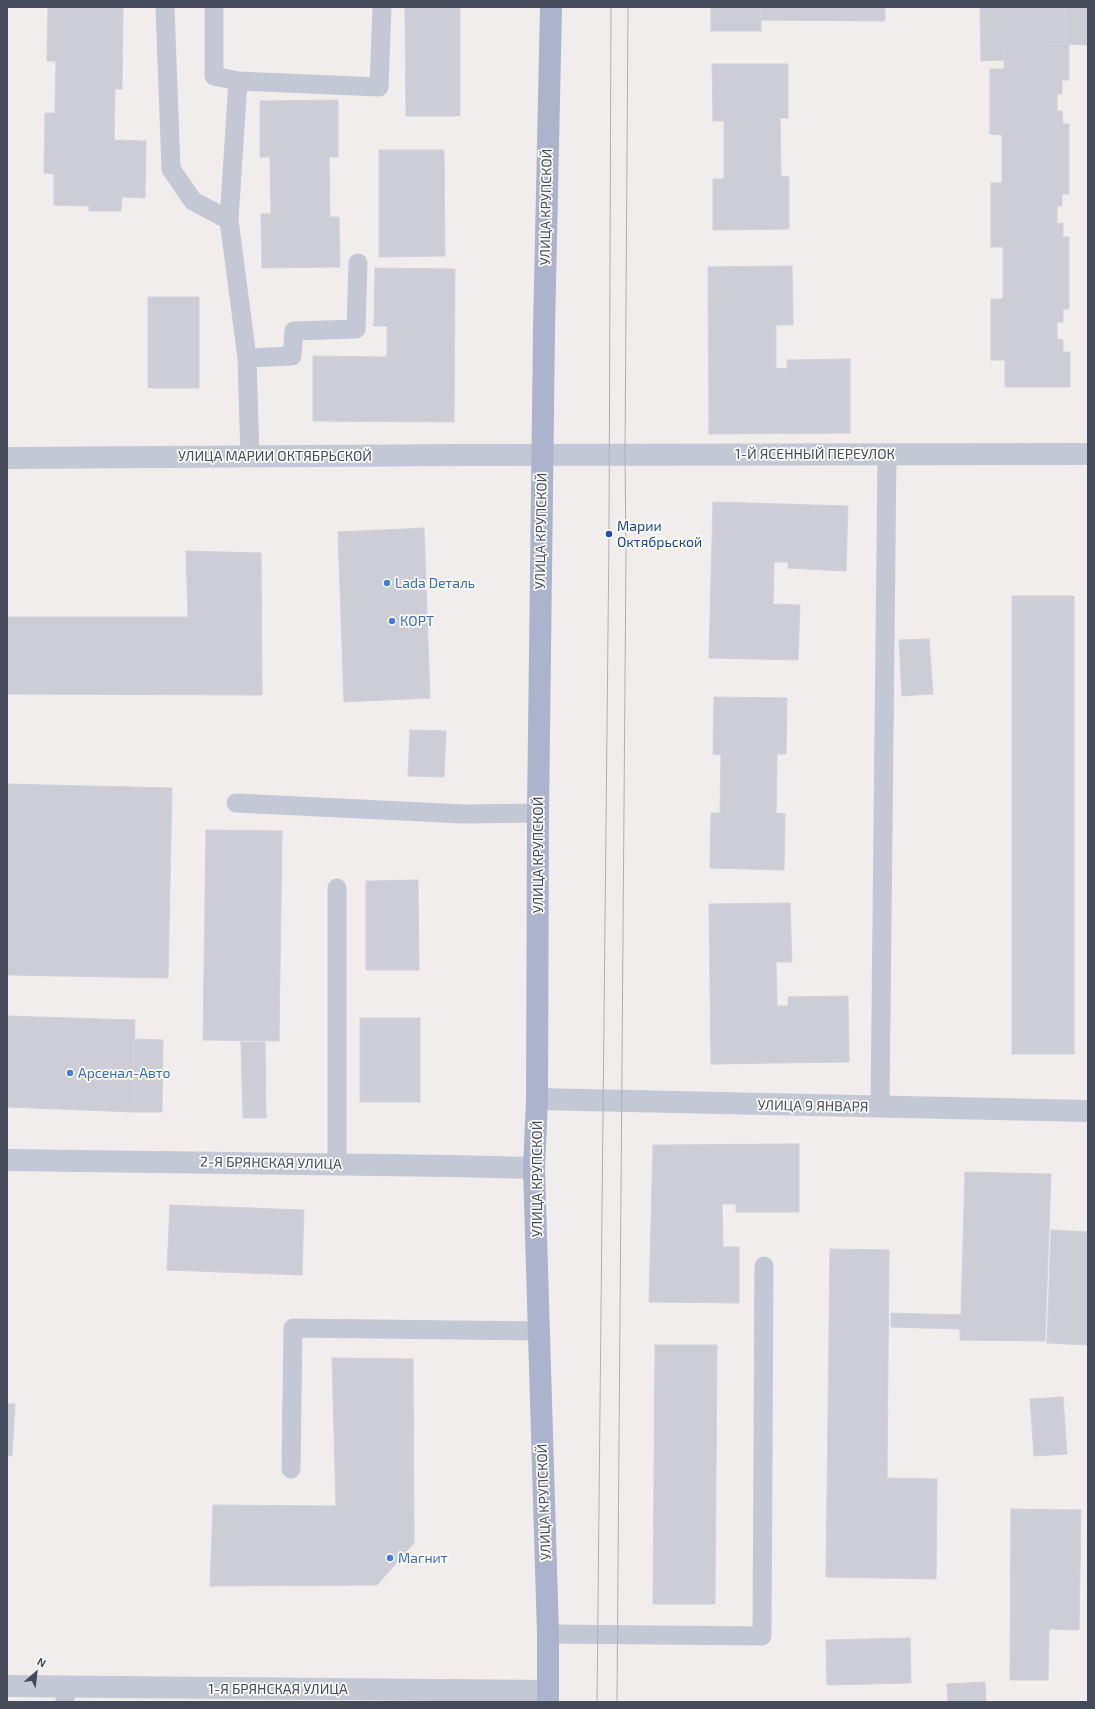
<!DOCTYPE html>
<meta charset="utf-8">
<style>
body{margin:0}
#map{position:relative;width:1095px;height:1709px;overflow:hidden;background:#f0edec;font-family:"Exo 2",sans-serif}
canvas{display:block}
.frame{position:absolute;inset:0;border:8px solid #454b5a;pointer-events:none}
.north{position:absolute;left:16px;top:1653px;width:40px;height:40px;-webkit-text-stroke:3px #fff;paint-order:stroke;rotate:28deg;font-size:11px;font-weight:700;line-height:16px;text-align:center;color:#454b5a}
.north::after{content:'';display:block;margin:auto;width:14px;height:18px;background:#454b5a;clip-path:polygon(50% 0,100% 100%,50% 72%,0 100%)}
</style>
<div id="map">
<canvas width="1095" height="1709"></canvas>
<div class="frame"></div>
<div class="north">N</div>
</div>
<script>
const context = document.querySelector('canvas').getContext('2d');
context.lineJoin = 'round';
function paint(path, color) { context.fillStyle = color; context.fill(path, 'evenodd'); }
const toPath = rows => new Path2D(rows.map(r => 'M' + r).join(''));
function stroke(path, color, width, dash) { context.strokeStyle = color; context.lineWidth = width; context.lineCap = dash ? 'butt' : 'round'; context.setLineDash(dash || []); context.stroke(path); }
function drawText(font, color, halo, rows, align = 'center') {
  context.font = font + ' "Exo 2",sans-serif'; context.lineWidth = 3.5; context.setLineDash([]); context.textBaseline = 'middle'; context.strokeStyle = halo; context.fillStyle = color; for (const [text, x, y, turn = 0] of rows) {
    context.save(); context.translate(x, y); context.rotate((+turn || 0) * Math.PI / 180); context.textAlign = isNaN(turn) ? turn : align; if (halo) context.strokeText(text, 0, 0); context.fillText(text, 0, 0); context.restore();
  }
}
const building = toPath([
 [48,7,123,7,122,89,115,89,114,140,146,141,145,198,122,197,121,211,89,211,89,206,54,205,54,174,44,173,45,113,55,113,56,61,47,61,48,7],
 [405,7,460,7,460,116,406,116,405,7],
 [711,7,761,7,761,31,711,31,711,7],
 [761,7,885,7,885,21,761,20,761,7],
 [980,7,1065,7,1066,44,1004,45,1004,60,981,61,980,7],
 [1065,7,1088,7,1088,45,1066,44,1065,7],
 [1069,44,1069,80,1062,80,1062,94,1057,94,1057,111,1062,111,1063,124,1069,124,1069,194,1062,194,1062,206,1057,206,1057,224,1063,223,1063,237,1069,237,1069,309,1063,309,1063,322,1057,322,1057,339,1063,340,1063,352,1070,352,1070,387,1005,387,1005,360,991,360,991,299,1003,299,1003,247,991,247,991,183,1002,183,1002,135,990,134,990,69,1004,69,1004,45,1069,44],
 [712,64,788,64,788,118,780,118,781,176,789,177,789,229,713,230,713,179,724,179,724,121,713,121,712,64],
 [338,100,338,157,329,157,330,217,339,217,340,267,262,268,261,214,271,214,270,157,260,157,260,101,338,100],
 [379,150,444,150,445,256,379,257,379,150],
 [792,266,793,325,776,325,776,368,787,369,787,360,850,359,850,433,709,434,708,267,792,266],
 [375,268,455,269,454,422,313,421,313,356,387,357,387,326,374,326,375,268],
 [148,297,199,297,199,388,148,388,148,297],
 [713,502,848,506,846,571,788,568,788,562,774,562,773,604,800,605,798,660,709,658,713,502],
 [424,528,430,698,344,702,338,532,424,528],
 [186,551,261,553,262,695,7,694,7,617,188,617,186,551],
 [1012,596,1074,596,1074,1054,1012,1054,1012,596],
 [929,639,933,694,902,696,899,640,929,639],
 [714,697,787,698,786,754,777,754,776,813,785,814,784,870,710,868,711,813,720,813,721,755,713,754,714,697],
 [410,730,446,731,444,777,408,776,410,730],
 [7,784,172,788,168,978,7,975,7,784],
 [206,830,282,831,279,1041,203,1040,206,830],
 [418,880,419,970,366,970,366,881,418,880],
 [790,903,792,962,776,962,777,1006,788,1006,788,997,848,996,849,1062,711,1064,709,904,790,903],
 [7,1016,135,1020,133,1112,7,1107,7,1016],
 [360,1018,420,1018,420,1102,360,1102,360,1018],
 [134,1039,163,1040,162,1112,133,1112,134,1039],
 [241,1042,265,1042,266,1118,243,1118,241,1042],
 [799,1144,799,1212,736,1212,736,1204,722,1204,723,1247,739,1247,739,1303,649,1302,653,1145,799,1144],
 [965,1172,1051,1174,1045,1341,960,1340,960,1329,891,1327,891,1313,961,1315,965,1172],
 [170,1205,304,1210,302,1275,167,1270,170,1205],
 [1051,1230,1088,1232,1088,1345,1047,1343,1051,1230],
 [830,1249,889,1250,887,1478,937,1479,936,1579,826,1577,830,1249],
 [655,1345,717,1345,715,1604,653,1604,655,1345],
 [332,1358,413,1359,414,1543,377,1585,210,1586,213,1505,336,1506,332,1358],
 [1063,1397,1067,1454,1034,1456,1030,1399,1063,1397],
 [7,1404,15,1404,12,1456,7,1455,7,1404],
 [1011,1509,1081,1510,1079,1630,1049,1629,1048,1680,1010,1680,1011,1509],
 [910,1638,911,1683,827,1685,826,1640,910,1638],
 [985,1682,986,1702,948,1702,947,1684,985,1682]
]);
const lane = toPath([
 [165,7,171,169,193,201,229,220],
 [214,7,214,76,238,81],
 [247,358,229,220,238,81,379,87,382,7],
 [250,457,247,358,292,356,294,331,356,329,358,263],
 [236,803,464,814,538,813],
 [337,888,337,1164],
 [880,1107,887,454],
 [291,1469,293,1328,539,1331],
 [548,1634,762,1636,764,1266],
 [65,1702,65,1688]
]);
const street = toPath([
 [7,458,464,455,1088,454],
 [537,1099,1088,1111],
 [7,1160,450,1166,534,1168],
 [7,1686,548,1691]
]);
const primary = toPath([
 [548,1702,548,1634,534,1168,537,1099,538,813,544,330,551,7]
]);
const tram = toPath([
 [597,1702,609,534,611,7],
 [617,1702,626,553,625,455,628,7]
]);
const markers = [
 [609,534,4,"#1a4fb4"],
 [387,583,4,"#3f7fe0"],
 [392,621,4,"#3f7fe0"],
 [70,1073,4,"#3f7fe0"],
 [390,1558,4,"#3f7fe0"]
];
const streetNames = [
 ["УЛИЦА КРУПСКОЙ",546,207,-89],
 ["1-Й ЯСЕННЫЙ ПЕРЕУЛОК",815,454],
 ["УЛИЦА МАРИИ ОКТЯБРЬСКОЙ",275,456],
 ["УЛИЦА КРУПСКОЙ",541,531,-89],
 ["УЛИЦА КРУПСКОЙ",538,855,-90],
 ["УЛИЦА 9 ЯНВАРЯ",813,1106,1],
 ["2-Я БРЯНСКАЯ УЛИЦА",271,1163,1],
 ["УЛИЦА КРУПСКОЙ",537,1179,-90],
 ["УЛИЦА КРУПСКОЙ",544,1502,-92],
 ["1-Я БРЯНСКАЯ УЛИЦА",278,1689]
];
const transitNames = [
 ["Марии",617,526],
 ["Октябрьской",617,542]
];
const shopNames = [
 ["Lada Dеталь",395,583],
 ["КОРТ",400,621],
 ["Арсенал-Авто",78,1073],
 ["Магнит",398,1558]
];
paint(building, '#cccdd5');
stroke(building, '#d0d1d9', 1);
stroke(lane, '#c3c8d4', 19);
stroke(street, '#c3c8d4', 22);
stroke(primary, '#acb4cd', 22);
stroke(tram, '#afb0b7', 1);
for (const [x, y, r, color] of markers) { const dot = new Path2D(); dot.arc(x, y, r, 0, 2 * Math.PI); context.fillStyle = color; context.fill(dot); stroke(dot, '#fff', 1.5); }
drawText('14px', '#454b5a', '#fff', streetNames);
drawText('14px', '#164399', '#fff', transitNames, 'left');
drawText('14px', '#366cbe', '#fff', shopNames, 'left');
</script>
